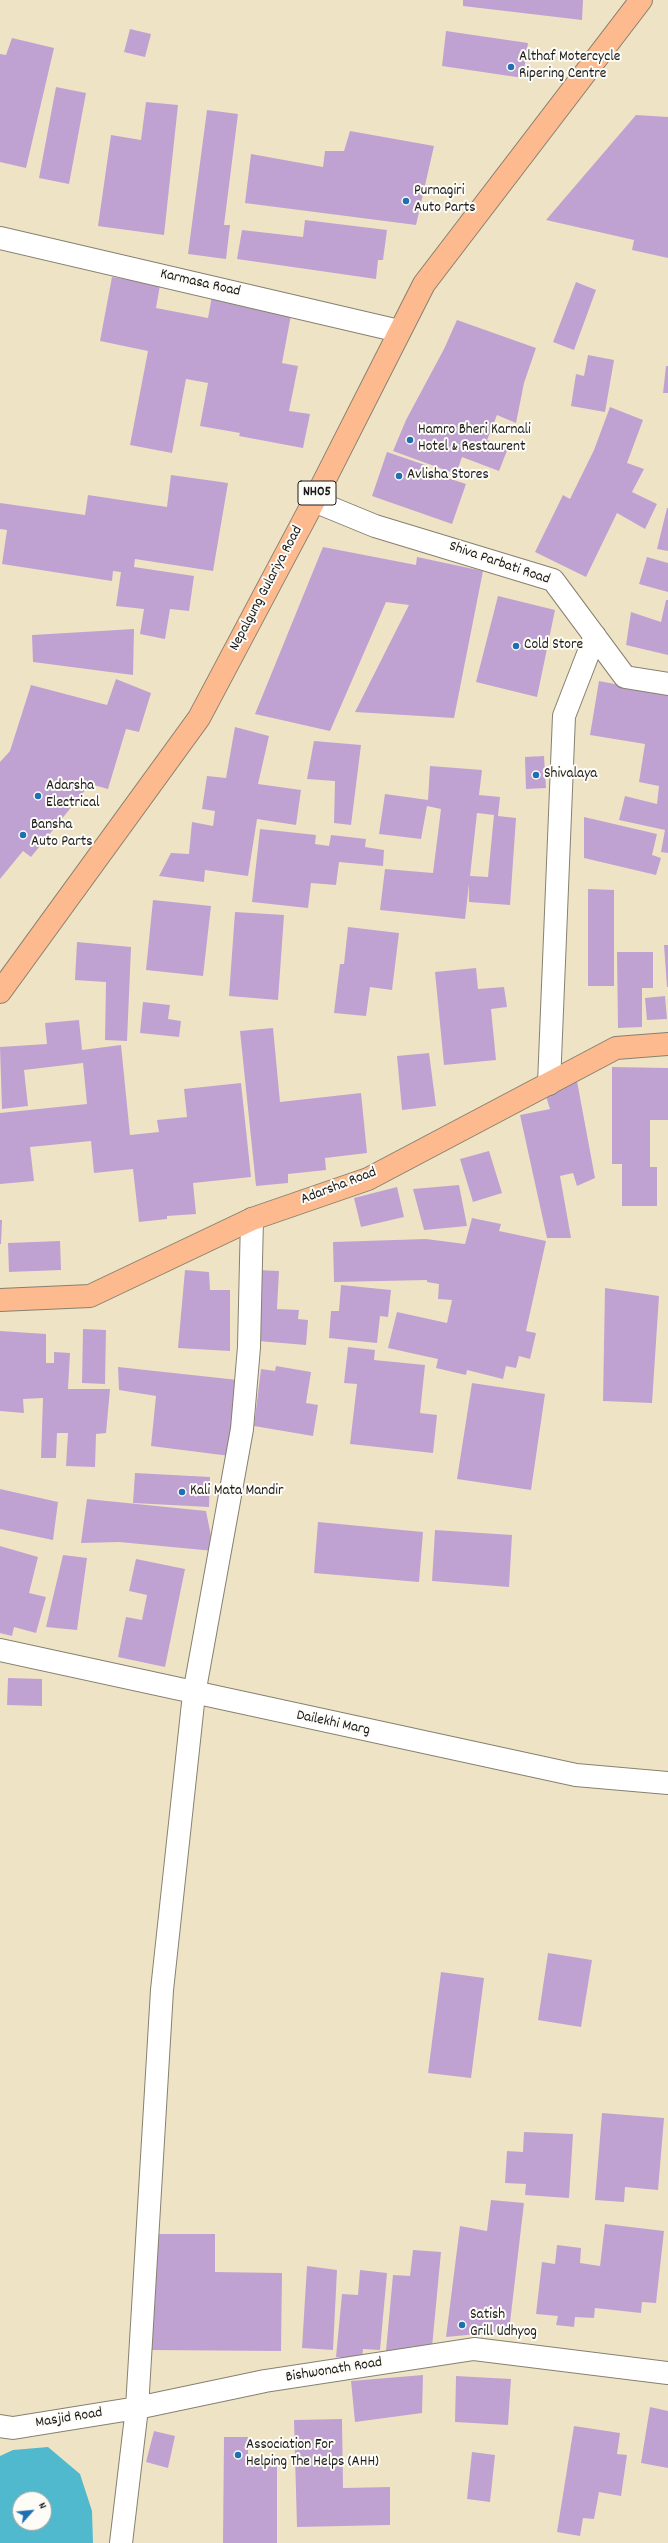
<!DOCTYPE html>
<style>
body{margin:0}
#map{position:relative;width:668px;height:2543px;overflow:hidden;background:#efe3c5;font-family:Dekko,sans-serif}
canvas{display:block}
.north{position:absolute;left:12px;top:2491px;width:40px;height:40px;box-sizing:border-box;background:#fdfcf7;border:1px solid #a3a29f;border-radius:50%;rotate:63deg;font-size:11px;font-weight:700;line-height:16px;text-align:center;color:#1c1c1c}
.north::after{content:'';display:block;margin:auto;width:14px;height:18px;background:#1f6fb2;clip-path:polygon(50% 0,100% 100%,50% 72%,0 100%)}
</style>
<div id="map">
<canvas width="668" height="2543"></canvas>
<div class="north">N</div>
</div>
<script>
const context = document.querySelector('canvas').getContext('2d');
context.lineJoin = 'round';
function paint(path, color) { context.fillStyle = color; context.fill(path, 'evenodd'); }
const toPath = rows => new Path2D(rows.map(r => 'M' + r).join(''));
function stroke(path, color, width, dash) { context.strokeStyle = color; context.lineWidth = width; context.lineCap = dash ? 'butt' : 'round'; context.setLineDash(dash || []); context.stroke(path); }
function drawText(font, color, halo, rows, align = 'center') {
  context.font = font + ' Dekko,sans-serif'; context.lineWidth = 4; context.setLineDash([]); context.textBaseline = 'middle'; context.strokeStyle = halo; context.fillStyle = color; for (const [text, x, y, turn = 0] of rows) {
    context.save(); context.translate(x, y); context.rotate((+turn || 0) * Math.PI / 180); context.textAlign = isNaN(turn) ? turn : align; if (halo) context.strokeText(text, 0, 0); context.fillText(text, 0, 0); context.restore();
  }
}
const water = toPath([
 [48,2447,80,2474,92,2511,93,2543,0,2543,0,2456,13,2450],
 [20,2499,44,2499,44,2523,20,2523]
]);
const building = toPath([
 [463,0,583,0,582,20,463,6],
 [130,29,151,34,145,57,124,52],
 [446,31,528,43,523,78,442,66],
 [12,38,54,48,26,168,0,162,0,54,6,55],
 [56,87,86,93,69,184,39,178],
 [146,102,178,105,164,235,98,226,111,135,141,140],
 [207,110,238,114,224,225,230,225,226,259,188,254],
 [636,115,668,117,668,258,632,250,634,240,546,220],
 [350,131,434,146,416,225,245,203,251,154,323,167,325,151,344,151],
 [305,220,387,230,383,260,378,260,376,279,237,259,242,230,303,237],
 [112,277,160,285,156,308,208,318,212,296,291,315,282,363,298,366,289,411,310,414,303,448,239,436,240,433,200,426,208,383,186,379,172,453,130,445,148,351,100,341],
 [576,282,596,290,574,350,553,342],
 [457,320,536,348,524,383,516,423,497,415,487,440,508,448,499,471,462,457,456,474,393,451,406,420,444,349],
 [588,355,614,360,605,412,571,406,576,374,584,376],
 [666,366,668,366,668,393,663,393],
 [610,407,643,420,627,463,644,469,632,492,657,504,645,529,617,513,586,577,535,552,563,495,570,499,594,450],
 [387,452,425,465,423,470,466,484,452,524,372,496],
 [171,475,228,483,213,571,135,559,134,567,194,576,189,611,170,609,165,639,140,634,144,609,116,606,121,572,113,571,112,581,2,564,7,530,0,529,0,503,85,515,88,495,167,507],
 [667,508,668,508,668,551,657,549],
 [323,547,416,565,417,557,483,571,454,718,355,712,409,605,386,602,330,731,255,714],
 [647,557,668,563,668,592,639,584],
 [498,596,555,610,537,697,476,682],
 [666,600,668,600,668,655,626,645,631,612,661,622],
 [134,629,133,675,33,662,32,635],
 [116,679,151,693,139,732,126,729,108,789,90,784,31,857,23,851,0,879,0,762,10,751,31,685,107,705],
 [599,681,668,694,668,853,661,852,665,830,619,820,625,796,657,804,659,786,639,782,645,744,590,735],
 [235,727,269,736,258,784,301,790,296,825,257,819,248,876,205,870,204,882,159,876,171,853,189,854,192,822,213,826,215,811,202,809,207,776,226,778],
 [314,741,361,745,351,825,334,823,335,781,307,779],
 [544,756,546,788,526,789,525,757],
 [430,766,482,770,479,795,500,797,498,816,516,818,510,905,469,902,469,884,465,919,380,910,385,869,433,873,441,809,427,806,421,839,379,834,385,794,428,800],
 [477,813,494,815,488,877,470,876],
 [584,817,657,834,652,855,661,858,656,875,584,858],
 [260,829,316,835,315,844,329,846,331,835,366,839,365,847,384,850,383,866,339,862,336,885,311,883,308,908,252,902],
 [588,889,614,890,614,986,588,986],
 [153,900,211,906,203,976,146,970],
 [235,912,284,915,278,1000,229,996],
 [348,927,399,933,392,990,370,987,366,1016,334,1013,340,964,344,964],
 [77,942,131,947,127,1041,105,1040,106,982,75,980],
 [664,945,668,945,668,987,667,987],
 [617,952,653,952,653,988,642,988,642,1027,618,1028],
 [476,968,478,989,504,987,507,1007,491,1009,496,1060,444,1065,435,972],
 [665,996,667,1019,647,1020,645,998],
 [143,1002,170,1005,168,1019,181,1021,179,1037,140,1033],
 [79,1020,82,1050,121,1045,130,1135,159,1132,157,1120,187,1117,184,1089,241,1083,251,1177,193,1183,196,1214,167,1216,167,1219,139,1222,133,1169,94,1173,91,1141,30,1147,34,1181,0,1184,0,1113,87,1104,83,1063,24,1070,28,1106,2,1109,0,1047,47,1044,45,1023],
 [273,1028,280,1102,361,1093,367,1153,325,1158,326,1170,288,1174,288,1183,256,1186,240,1031],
 [429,1053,436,1106,402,1110,397,1056],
 [612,1067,668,1068,668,1120,650,1120,650,1167,657,1167,657,1206,622,1206,622,1164,612,1164],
 [577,1081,595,1178,577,1186,573,1173,560,1176,571,1238,547,1238,520,1115,550,1109,545,1093],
 [489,1151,502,1193,473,1202,460,1159],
 [459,1185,467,1226,424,1230,413,1189],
 [397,1187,404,1217,361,1227,354,1198],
 [472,1218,501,1224,499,1231,546,1241,526,1331,536,1333,530,1359,519,1356,516,1368,506,1366,503,1379,467,1370,466,1375,436,1368,438,1359,388,1348,397,1312,447,1323,452,1300,438,1299,439,1284,427,1282,427,1280,334,1282,333,1242,426,1239,465,1244],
 [0,1220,2,1220,1,1244,0,1244],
 [60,1241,61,1270,9,1272,8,1243],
 [185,1270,209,1272,210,1290,230,1290,230,1351,178,1348],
 [257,1270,279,1271,277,1309,299,1310,298,1319,308,1320,306,1345,258,1341],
 [341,1285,391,1290,388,1317,380,1316,377,1343,329,1338,331,1311,339,1311],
 [605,1288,659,1296,652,1403,603,1401],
 [83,1329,106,1330,105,1384,82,1383],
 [0,1331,46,1334,46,1363,54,1363,54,1352,70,1353,68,1389,110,1389,106,1433,96,1434,95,1467,66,1466,68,1433,57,1433,56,1458,41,1458,43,1398,23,1399,24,1413,0,1411],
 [348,1347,375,1350,374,1360,425,1365,420,1413,437,1415,433,1453,350,1444,357,1384,344,1383],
 [276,1366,311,1372,306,1403,318,1405,313,1436,254,1426,261,1369,275,1371],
 [118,1367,238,1380,230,1456,151,1446,156,1396,119,1390],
 [472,1383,545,1394,531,1490,457,1479],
 [135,1473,210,1477,209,1507,133,1503],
 [0,1489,58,1502,53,1540,0,1529],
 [87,1499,206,1511,214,1551,119,1542,81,1543],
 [318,1522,423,1532,419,1582,314,1573],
 [435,1530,512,1535,509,1587,432,1581],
 [0,1546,38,1557,29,1593,46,1597,36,1633,14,1627,12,1636,0,1633],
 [63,1555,87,1558,77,1630,46,1627],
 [136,1559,185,1569,165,1667,118,1657,126,1617,142,1620,147,1595,129,1591],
 [8,1678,42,1679,42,1706,7,1705],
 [548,1953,592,1960,581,2027,538,2020],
 [441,1972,484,1978,471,2078,428,2073],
 [602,2113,664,2118,658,2190,625,2187,624,2202,595,2200],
 [524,2132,573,2134,569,2198,525,2195,526,2184,505,2183,507,2151,523,2152],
 [491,2200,524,2203,509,2331,446,2337,460,2226,487,2231],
 [605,2224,664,2231,656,2303,642,2302,641,2313,595,2308,594,2318,575,2317,574,2327,556,2325,558,2316,536,2314,542,2262,555,2264,557,2245,581,2248,580,2263,600,2266],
 [154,2234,215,2234,215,2272,282,2273,281,2351,149,2350],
 [413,2250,441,2252,432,2347,412,2346,412,2353,386,2351,393,2275,410,2276],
 [307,2266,337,2270,333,2350,302,2348],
 [360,2270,387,2273,380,2350,363,2349,362,2359,336,2357,342,2294,358,2295],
 [423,2375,422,2413,355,2422,351,2381],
 [456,2376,511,2379,508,2425,455,2422],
 [650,2407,668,2411,668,2468,641,2463],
 [342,2419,343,2488,390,2487,390,2525,297,2527,294,2420],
 [574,2426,620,2433,617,2454,627,2455,621,2496,599,2492,594,2519,583,2518,580,2536,557,2532],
 [154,2431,175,2436,168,2468,146,2462],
 [224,2437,248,2437,248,2457,277,2457,277,2543,223,2543],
 [472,2452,495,2455,490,2502,467,2499]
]);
const minor = toPath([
 [0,238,399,331],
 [314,501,375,526,553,580,625,677,668,684],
 [549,1084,564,716,595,636],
 [0,1650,576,1775,668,1783],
 [0,2426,13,2428,137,2408,162,1990,194,1694,242,1429,249,1347,252,1219],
 [121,2543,137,2408,265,2381,474,2349,668,2373]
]);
const major = toPath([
 [0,992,199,718,314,501,424,284,641,0],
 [0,1300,90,1296,252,1219,368,1179,616,1048,668,1044]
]);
const markers = [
 [511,67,4,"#1f6fb2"],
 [406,201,4,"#1f6fb2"],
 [410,440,4,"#1f6fb2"],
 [399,476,4,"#1f6fb2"],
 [516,646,4,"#1f6fb2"],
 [536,775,4,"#1f6fb2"],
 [38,796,4,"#1f6fb2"],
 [23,835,4,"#1f6fb2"],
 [182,1492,4,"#1f6fb2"],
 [462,2325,4,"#1f6fb2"],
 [238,2455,4,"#1f6fb2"]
];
const shields = [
 [317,493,38]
];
const shieldNames = [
 ["NH05",317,493]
];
const poiNames = [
 ["Althaf Motercycle",519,58],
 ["Ripering Centre",519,75],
 ["Purnagiri",414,192],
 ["Auto Parts",414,209],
 ["Hamro Bheri Karnali",418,431],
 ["Hotel & Restaurent",418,448],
 ["Avlisha Stores",407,476],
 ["Cold Store",524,646],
 ["Shivalaya",544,775],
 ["Adarsha",46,787],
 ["Electrical",46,804],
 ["Bansha",31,826],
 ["Auto Parts",31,843],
 ["Kali Mata Mandir",190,1492],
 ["Satish",470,2316],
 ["Grill Udhyog",470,2333],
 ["Association For",246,2446],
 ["Helping The Helps (AHH)",246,2463]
];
const streetNames = [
 ["Karmasa Road",200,284,13],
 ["Shiva Parbati Road",499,564,19],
 ["Nepalgung Gulariya Road",267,589,-62],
 ["Adarsha Road",339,1187,-21],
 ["Dailekhi Marg",333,1724,12],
 ["Bishwonath Road",334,2371,-9],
 ["Masjid Road",69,2419,-9]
];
paint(water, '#50b9ce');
paint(building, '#c0a2d2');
stroke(minor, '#868070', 24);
stroke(major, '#868070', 24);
stroke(minor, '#fff', 22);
stroke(major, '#fcba8e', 22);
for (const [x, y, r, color] of markers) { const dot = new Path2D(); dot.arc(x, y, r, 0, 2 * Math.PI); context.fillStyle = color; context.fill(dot); stroke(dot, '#fdfcf7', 1.5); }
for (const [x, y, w] of shields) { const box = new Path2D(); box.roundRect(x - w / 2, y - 12, w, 24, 3); context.fillStyle = '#fdfcf7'; context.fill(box); stroke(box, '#1c1c1c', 1); }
drawText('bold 14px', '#1c1c1c', null, shieldNames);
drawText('15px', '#1c1c1c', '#fdfcf7', poiNames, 'left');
drawText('15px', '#1c1c1c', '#fdfcf7', streetNames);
</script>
